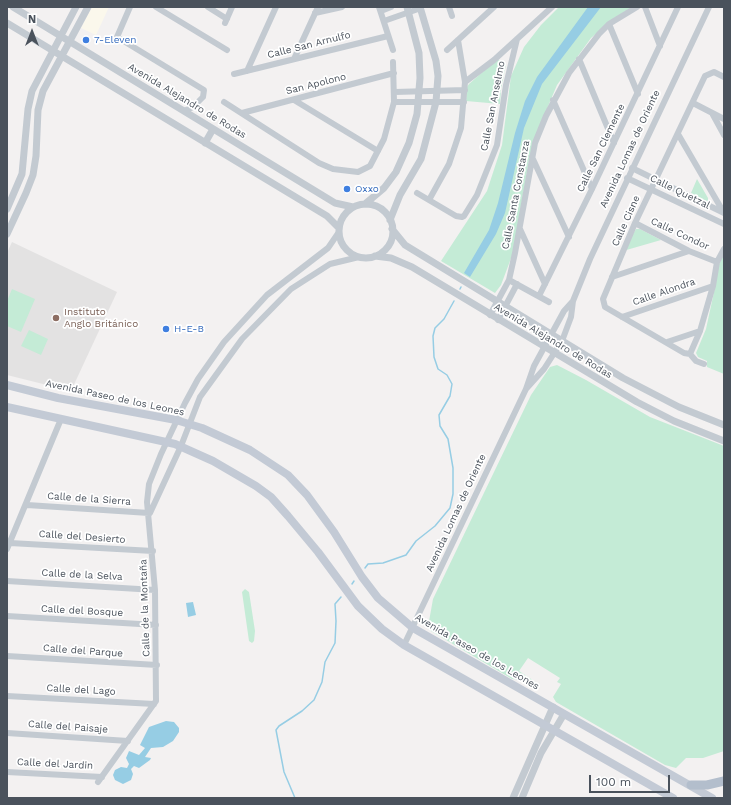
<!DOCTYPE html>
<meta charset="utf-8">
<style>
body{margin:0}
#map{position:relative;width:731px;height:805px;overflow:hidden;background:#f3f1f1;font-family:"Work Sans",sans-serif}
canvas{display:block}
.frame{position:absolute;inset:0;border:8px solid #4a525c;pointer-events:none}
.north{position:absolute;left:12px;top:12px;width:40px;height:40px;-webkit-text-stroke:3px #fff;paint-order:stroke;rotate:0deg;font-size:11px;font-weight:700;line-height:16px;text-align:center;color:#4a525c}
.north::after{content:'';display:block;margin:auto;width:14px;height:18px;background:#4a525c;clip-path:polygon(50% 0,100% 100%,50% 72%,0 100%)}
.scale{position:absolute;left:589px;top:775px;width:81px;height:18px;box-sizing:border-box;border:2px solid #4a525c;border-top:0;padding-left:5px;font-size:12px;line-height:14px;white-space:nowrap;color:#4a525c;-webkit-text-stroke:3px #fff;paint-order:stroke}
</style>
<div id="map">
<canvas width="731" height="805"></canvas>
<div class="frame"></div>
<div class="north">N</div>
<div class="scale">100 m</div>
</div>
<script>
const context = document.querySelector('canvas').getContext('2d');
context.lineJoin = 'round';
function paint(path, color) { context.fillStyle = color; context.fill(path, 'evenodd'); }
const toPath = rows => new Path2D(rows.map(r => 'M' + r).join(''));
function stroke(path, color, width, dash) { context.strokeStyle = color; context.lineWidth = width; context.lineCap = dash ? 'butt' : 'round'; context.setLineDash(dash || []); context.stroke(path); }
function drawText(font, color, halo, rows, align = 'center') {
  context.font = font + ' "Work Sans",sans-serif'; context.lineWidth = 3.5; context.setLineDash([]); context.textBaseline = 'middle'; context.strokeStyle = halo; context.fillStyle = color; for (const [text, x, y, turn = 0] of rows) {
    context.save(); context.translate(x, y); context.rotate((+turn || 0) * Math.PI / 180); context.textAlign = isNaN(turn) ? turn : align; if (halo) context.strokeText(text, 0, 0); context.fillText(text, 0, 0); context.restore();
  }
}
const commercial = toPath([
 [92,7,109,7,96,35,81,28]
]);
const education = toPath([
 [12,242,117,292,71,391,7,375,7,253]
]);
const green = toPath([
 [559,7,632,7,613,19,591,38,557,85,535,137,529,160,513,253,501,285,495,293,441,261,487,191,502,145,511,76,524,47,541,25],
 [496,60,500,60,506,64,501,90,500,104,466,101,467,87,469,84],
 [697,179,708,198,708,202,691,193],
 [636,229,640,229,661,240,623,251],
 [724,252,724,374,707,367,707,361,698,357,696,353,706,329,714,292,718,267],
 [12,289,35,299,21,332,7,326,7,301],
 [29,330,48,339,41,355,21,346],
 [557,365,586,380,650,417,724,446,724,751,703,758,686,758,676,768,665,765,556,702,553,697,561,684,557,682,560,678,528,658,519,671,537,683,536,685,538,685,535,687,521,680,512,679,431,631,428,627,433,599,531,395,550,367],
 [245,589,249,592,255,631,254,641,252,643,249,641,242,592]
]);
const water = toPath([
 [588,7,601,7,542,84,524,128,505,213,496,234,470,277,464,273,489,230,498,203,515,133,525,101,537,77],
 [193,602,196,615,188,617,186,603],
 [166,721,174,722,179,728,179,732,173,741,163,747,151,748,145,757,151,758,150,760,139,768,134,766,131,769,133,774,131,780,123,784,115,780,113,775,115,770,121,767,127,768,129,764,126,758,129,751,139,755,145,748,140,745,149,727]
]);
const stream = toPath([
 [460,289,461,287],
 [365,568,368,564,383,563,406,555,416,541,435,526,450,508,453,494,453,468,448,439,440,426,439,415,450,396,452,384,447,375,438,369,434,357,433,336,435,328,444,319,454,301],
 [352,584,354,581],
 [295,798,284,772,276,730,279,726,302,711,314,700,322,682,325,662,335,643,336,621,335,604,341,597]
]);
const minor = toPath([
 [130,7,117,37,204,90,203,97,193,107,184,111],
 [156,7,227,50],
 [208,7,227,19],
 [379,7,393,50],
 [449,7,452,16],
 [645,7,660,46],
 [381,11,391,7],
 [315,13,342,7],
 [384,21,421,8],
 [225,23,232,7],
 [609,24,638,94],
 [447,50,494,7],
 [294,59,318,7],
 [579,59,614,143],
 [247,71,276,7],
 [234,74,388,36],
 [465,82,494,60,552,7],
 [395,92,465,90],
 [294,100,378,151],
 [553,100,592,189],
 [224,102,319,163,333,169,358,172,370,166,384,139,394,102,393,62],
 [394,102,464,102],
 [693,103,724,119],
 [242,113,394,73],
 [712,113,724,135],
 [678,134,724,213],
 [532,157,569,237],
 [632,168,724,213],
 [627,178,724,224],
 [417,193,456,216,462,217,464,216,477,195,497,145,506,85,517,39],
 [429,200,449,164,461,128,465,82,458,40],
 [635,223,689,251,717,262],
 [520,229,545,284],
 [612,277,689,251],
 [509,280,549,302],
 [539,296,592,189,678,7],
 [490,315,509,280,515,253,535,143,546,116,569,73,599,34,609,24,637,7],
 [622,317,713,286],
 [498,320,517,284],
 [667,342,700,331],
 [690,354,684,353,605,307,603,299,635,223,705,76,714,72,724,77],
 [690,354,700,331,713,286,717,262,724,249],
 [690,354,696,361,704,364],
 [526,389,544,369,562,341,571,317,573,301,590,259,709,7],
 [27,505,149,513],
 [150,513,181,446,200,397,242,339,291,289,330,264,359,257],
 [10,543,153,551],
 [7,549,61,419],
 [7,581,155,590],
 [7,616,156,625],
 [404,645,526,389,534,366,564,311,573,301],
 [7,656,157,665],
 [7,696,154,704],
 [7,733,128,741],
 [7,772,102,777],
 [98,782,156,701,155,590,147,502,149,484,161,454,185,403,198,379,224,342,267,295,328,248,339,232]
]);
const tertiary = toPath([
 [13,7,335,203,353,207],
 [7,23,327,216,339,228],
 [205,143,213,129],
 [365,204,384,188,396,172,409,143,417,114,420,78,419,53,407,7],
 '339 231a27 27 0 1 1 54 0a27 27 0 1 1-54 0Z',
 [7,209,22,174,28,109,32,91,76,7],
 [390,220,400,195,421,159,436,102,438,76,436,61,420,7],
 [392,229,405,245,623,378,679,407,724,425],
 [7,234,26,193,33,175,36,156,38,110,43,91,88,7],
 [375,256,391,258,412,267,637,402,674,421,724,441],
 [513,798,553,707],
 [522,798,541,753,564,714]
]);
const secondary = toPath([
 [7,385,58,398,176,420,202,428,250,450,288,475,307,495,334,532,362,577,378,598,413,628,712,798],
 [7,407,175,444,213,461,256,486,271,497,288,516,318,552,358,606,382,629,404,645,673,798]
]);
const primary = toPath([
 [691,785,707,785,724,781]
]);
const markers = [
 [86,40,4,"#3f7fe0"],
 [347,189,4,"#3f7fe0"],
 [56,318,4,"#8d6e63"],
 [166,329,4,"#3f7fe0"]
];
const shopNames = [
 ["7-Eleven",94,40],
 ["Oxxo",355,189],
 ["H-E-B",174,329]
];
const streetNames = [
 ["Calle San Arnulfo",309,45,-14],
 ["San Apolono",316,84,-14],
 ["Avenida Alejandro de Rodas",187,101,31],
 ["Calle San Anselmo",493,106,-79],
 ["Calle San Clemente",601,148,-64],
 ["Avenida Lomas de Oriente",630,149,-65],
 ["Calle Quetzal",680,192,26],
 ["Calle Santa Constanza",516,195,-79],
 ["Calle Cisne",626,221,-66],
 ["Calle Condor",680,234,25],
 ["Calle Alondra",664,292,-19],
 ["Avenida Alejandro de Rodas",553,341,31],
 ["Avenida Paseo de los Leones",115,398,12],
 ["Calle de la Sierra",89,499,4],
 ["Avenida Lomas de Oriente",456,513,-65],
 ["Calle del Desierto",82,537,4],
 ["Calle de la Selva",82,575,3],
 ["Calle de la Montaña",145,608,-92],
 ["Calle del Bosque",82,611,3],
 ["Calle del Parque",83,651,4],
 ["Avenida Paseo de los Leones",477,652,30],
 ["Calle del Lago",81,690,3],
 ["Calle del Paisaje",68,727,4],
 ["Calle del Jardin",55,764,3]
];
const educationNames = [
 ["Instituto",64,312],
 ["Anglo Británico",64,324]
];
paint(commercial, '#fbf8ec');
paint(education, '#e3e2e2');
paint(green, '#c4ebd6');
paint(water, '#96cde4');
stroke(stream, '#96cde4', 1.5);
stroke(minor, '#c3cad1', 6);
stroke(tertiary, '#c3cad1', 7);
stroke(secondary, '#c3cad5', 8);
stroke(primary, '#b3becc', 9);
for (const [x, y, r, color] of markers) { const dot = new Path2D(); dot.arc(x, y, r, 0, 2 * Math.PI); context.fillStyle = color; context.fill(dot); stroke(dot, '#fff', 1.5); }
drawText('10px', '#366cbe', '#fff', shopNames, 'left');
drawText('10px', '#4a525c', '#fff', streetNames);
drawText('10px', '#785e54', '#fff', educationNames, 'left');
</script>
